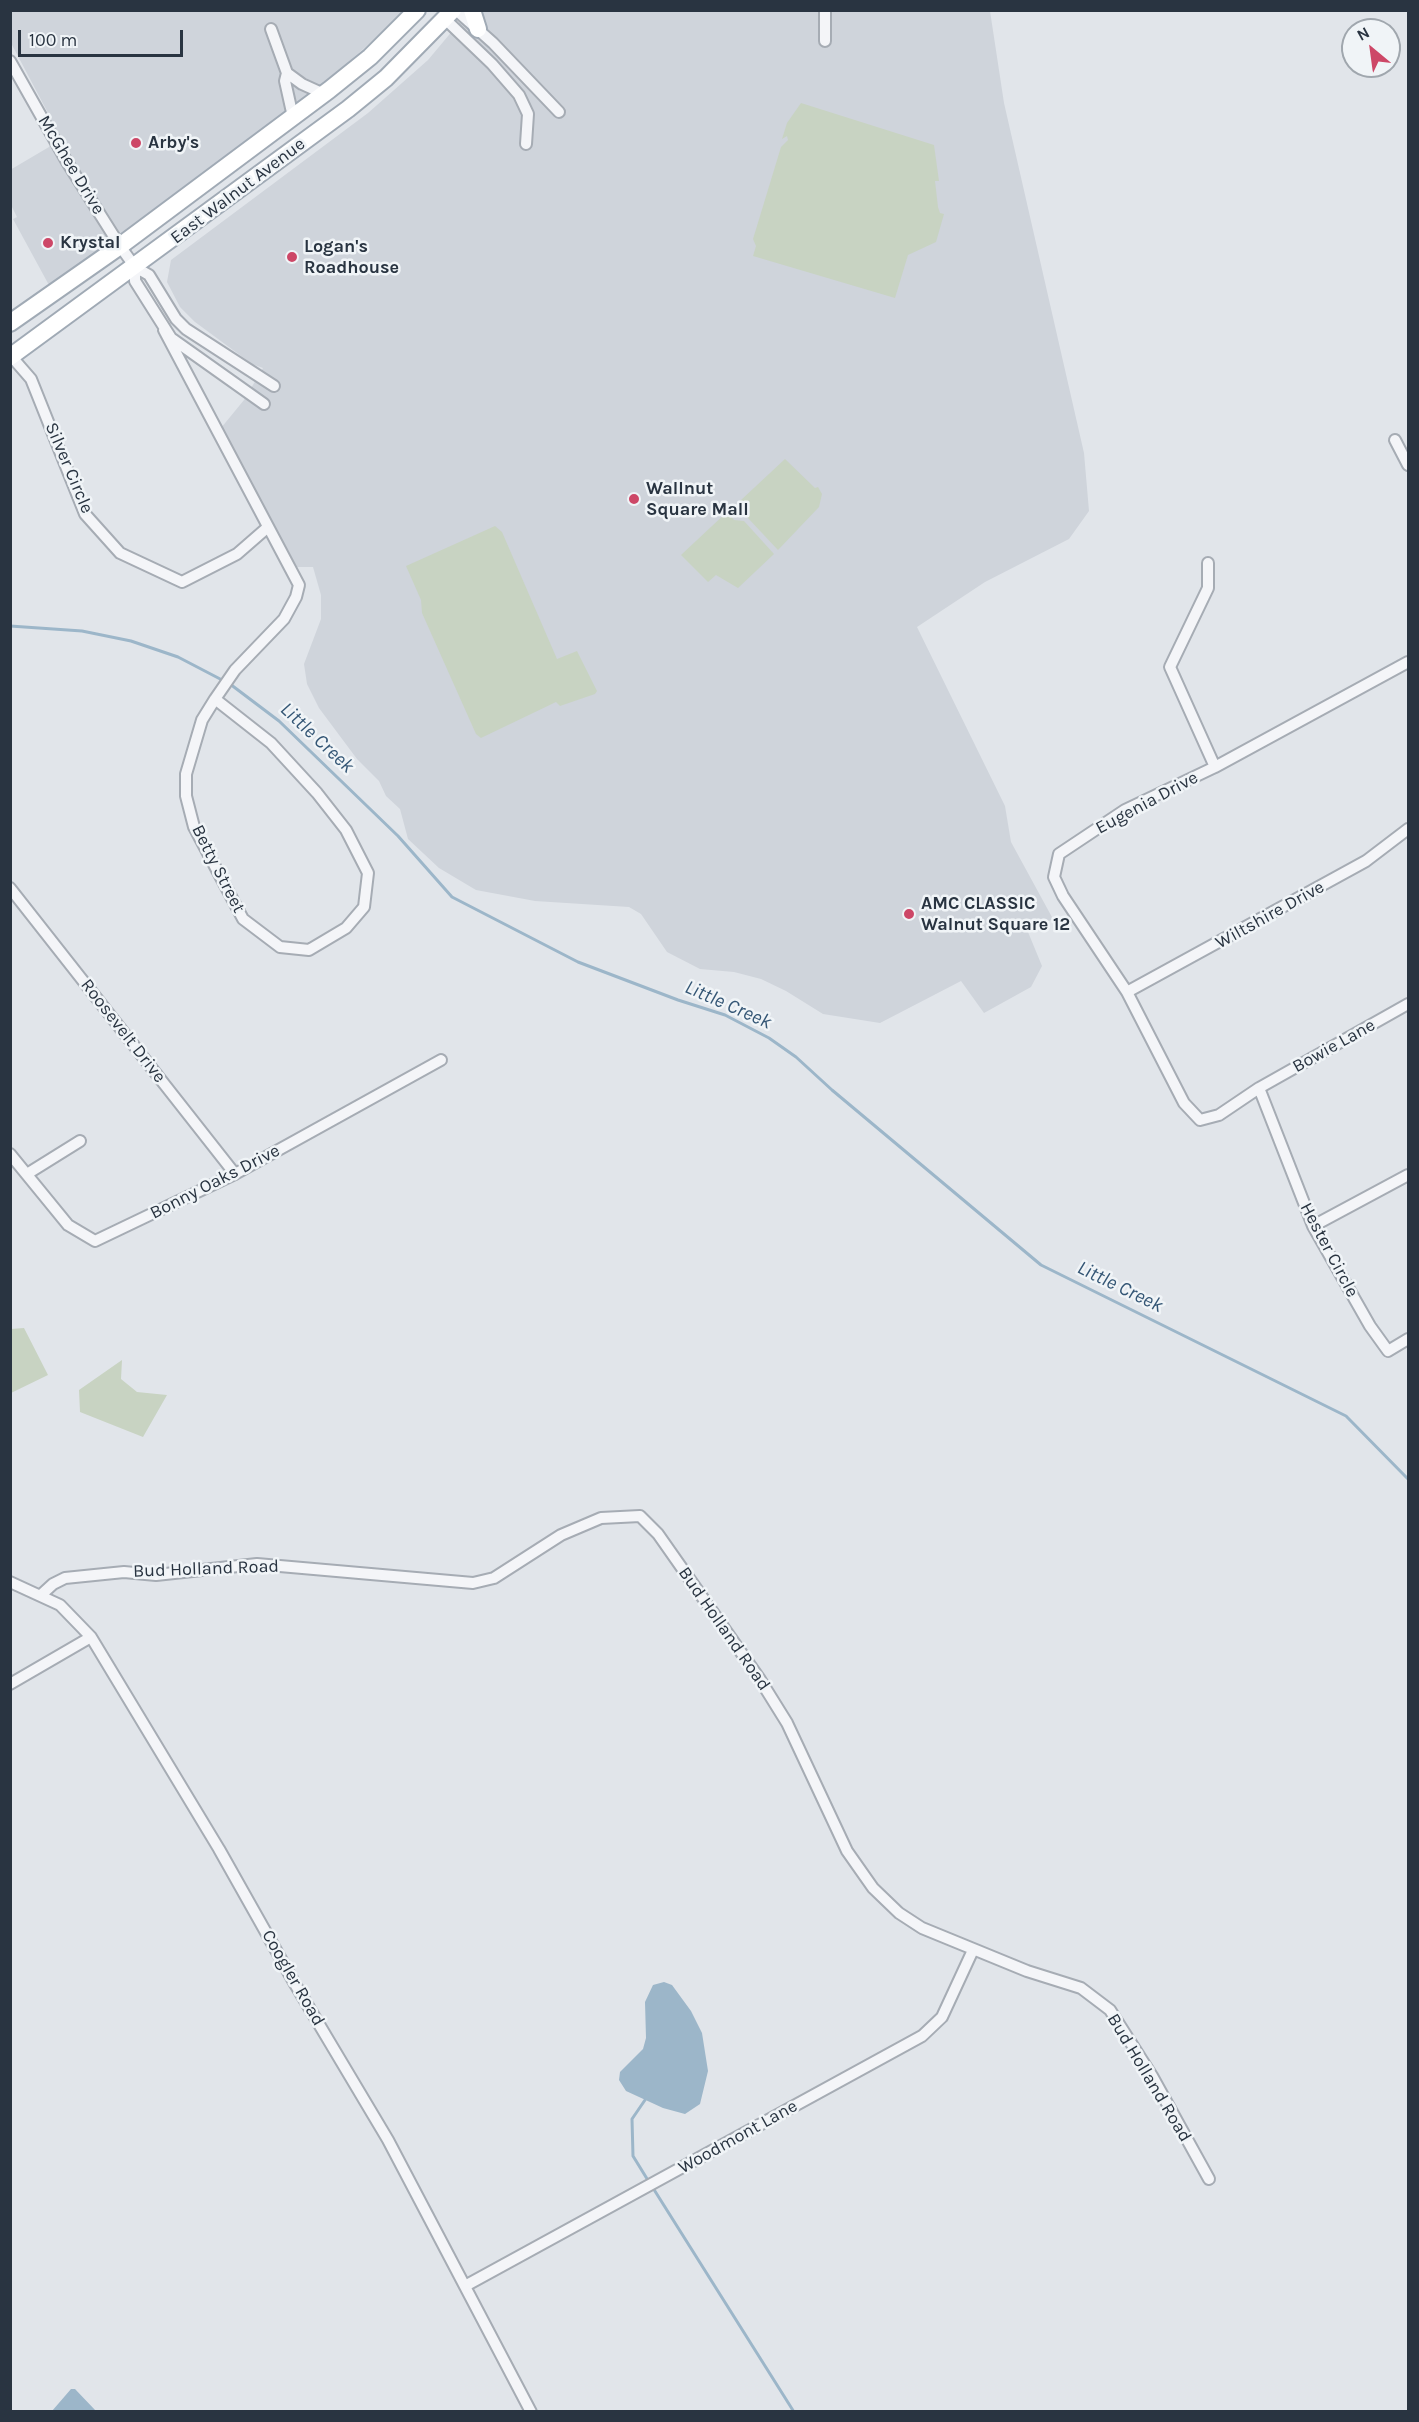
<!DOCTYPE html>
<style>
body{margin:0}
#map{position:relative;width:1419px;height:2422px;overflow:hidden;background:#e1e5ea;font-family:Karla,sans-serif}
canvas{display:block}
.frame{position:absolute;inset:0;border:12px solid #293441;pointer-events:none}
.north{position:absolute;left:1341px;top:18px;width:60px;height:60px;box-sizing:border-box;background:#f0f4f7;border:2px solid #a0a7ae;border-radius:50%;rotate:331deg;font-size:16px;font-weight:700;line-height:24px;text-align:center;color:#293441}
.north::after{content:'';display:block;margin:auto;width:21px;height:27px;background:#cd4767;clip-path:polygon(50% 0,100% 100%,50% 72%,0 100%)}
.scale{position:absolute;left:18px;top:30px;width:165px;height:27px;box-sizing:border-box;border:3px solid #293441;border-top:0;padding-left:8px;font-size:18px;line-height:21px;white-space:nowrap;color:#293441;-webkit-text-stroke:4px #f0f4f7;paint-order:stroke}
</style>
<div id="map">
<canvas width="1419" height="2422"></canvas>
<div class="frame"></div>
<div class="north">N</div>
<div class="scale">100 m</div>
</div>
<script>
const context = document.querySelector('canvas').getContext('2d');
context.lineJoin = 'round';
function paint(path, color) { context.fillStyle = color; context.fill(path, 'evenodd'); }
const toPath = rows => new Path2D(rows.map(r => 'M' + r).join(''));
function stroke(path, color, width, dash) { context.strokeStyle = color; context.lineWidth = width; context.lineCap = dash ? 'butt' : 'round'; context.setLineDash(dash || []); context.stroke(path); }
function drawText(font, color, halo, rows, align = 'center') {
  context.font = font + ' Karla,sans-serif'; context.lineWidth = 5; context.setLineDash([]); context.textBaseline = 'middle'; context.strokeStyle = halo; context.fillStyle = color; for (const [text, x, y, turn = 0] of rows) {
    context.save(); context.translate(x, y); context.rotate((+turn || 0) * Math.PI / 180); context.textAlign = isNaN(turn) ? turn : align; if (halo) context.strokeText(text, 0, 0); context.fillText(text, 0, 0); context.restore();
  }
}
const built = toPath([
 [10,11,406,11,334,75,50,287,13,219,17,217,11,205,10,170,49,147,56,128,11,43],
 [469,11,990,11,1004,103,1084,453,1089,511,1069,539,985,582,917,627,1005,806,1011,842,1053,919,1028,932,1042,966,1031,987,984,1013,961,981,880,1023,823,1014,786,991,761,979,734,972,700,969,667,952,641,914,629,907,535,901,476,890,439,868,408,839,400,809,386,796,379,781,357,759,319,708,307,684,304,664,321,619,321,595,313,567,297,567,221,428,244,400,263,368,252,364,195,322,180,307,167,282,171,260,368,113,428,60]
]);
const green = toPath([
 [801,103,934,145,939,181,935,181,938,207,940,213,944,214,936,242,908,255,895,298,753,256,756,246,753,239,781,147,788,140,787,136,782,139,787,123],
 [785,459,815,488,818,487,822,494,819,507,778,550,747,517,747,509,740,501],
 [727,512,734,520,744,521,774,554,738,588,716,575,708,582,681,555],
 [495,526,502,532,557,659,577,651,597,691,595,694,560,706,556,702,481,738,476,734,422,613,421,600,406,566],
 [24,1328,48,1375,11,1393,11,1329],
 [122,1360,121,1379,137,1392,167,1395,143,1437,80,1412,79,1390]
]);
const water = toPath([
 [664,1982,672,1985,691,2011,702,2033,708,2071,700,2104,685,2114,663,2108,626,2091,619,2080,620,2072,643,2049,646,2038,645,2002,653,1985],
 [71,2389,75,2389,96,2411,52,2411]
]);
const stream = toPath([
 [10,626,82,631,131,641,178,657,224,681],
 [230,684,279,721,398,836,452,897,578,962,678,1000,725,1015,769,1038,796,1057,832,1090,1041,1265,1346,1416,1408,1479],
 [645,2100,632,2119,633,2156,649,2182],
 [653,2188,794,2412]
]);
const minor = toPath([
 [456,10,493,43,559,112],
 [825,10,825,41],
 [445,19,492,64,519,95,528,114,526,144],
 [271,29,287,73,285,81,293,117],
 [10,61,67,162,120,246,135,267,149,275,176,319,186,329,274,386],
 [287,73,302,84,324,94],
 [135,267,135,281,171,338,264,404],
 [164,330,299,585,296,597,284,619,235,670,215,699,202,720,186,774,186,796,194,827,243,919,280,947,309,950,346,928,364,907,368,873,346,830,317,793,271,743,215,699],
 [11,356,31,379,85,514,120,553,182,582,237,554,268,527],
 [1395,440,1408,465],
 [1208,563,1208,588,1170,667,1215,767],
 [1408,662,1215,767,1125,810,1059,854,1054,877,1063,896,1127,992,1184,1103,1200,1120,1219,1115,1259,1088,1408,1004],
 [10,888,235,1174],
 [1127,992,1366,861,1408,829],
 [1259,1088,1313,1226,1370,1326,1388,1351,1408,1339],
 [10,1154,68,1225,95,1241,235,1174,441,1060],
 [27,1174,80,1141],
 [1313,1226,1408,1175],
 [10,1582,60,1605,91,1637,219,1849,295,1984,388,2140,531,2412],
 [41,1595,53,1584,65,1578,124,1572,156,1575,257,1564,473,1583,494,1578,561,1535,601,1518,640,1516,658,1534,759,1678,787,1723,847,1851,873,1888,899,1913,922,1928,1027,1971,1081,1988,1110,2010,1152,2076,1209,2179],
 [10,1684,91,1637],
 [465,2286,922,2036,942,2017,973,1950]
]);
const primary = toPath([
 [472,10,478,29],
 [10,323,120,246,329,90,370,57,417,10],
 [10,357,348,109,386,78,453,10]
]);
const markers = [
 [136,143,6,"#cd4767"],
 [48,243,6,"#cd4767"],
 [292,257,6,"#cd4767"],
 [634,499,6,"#cd4767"],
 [909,914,6,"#cd4767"]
];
const poiNames = [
 ["Arby's",148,143],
 ["Krystal",60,243],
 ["Logan's",304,247],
 ["Roadhouse",304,268],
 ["Wallnut",646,489],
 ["Square Mall",646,510],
 ["AMC CLASSIC",921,904],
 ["Walnut Square 12",921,925]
];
const streetNames = [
 ["McGhee Drive",71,165,59],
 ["East Walnut Avenue",238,191,-37],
 ["Silver Circle",69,468,67],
 ["Eugenia Drive",1147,803,-28],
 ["Betty Street",218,869,63],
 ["Wiltshire Drive",1270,915,-29],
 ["Roosevelt Drive",123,1031,52],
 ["Bowie Lane",1334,1046,-29],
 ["Bonny Oaks Drive",215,1182,-27],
 ["Hester Circle",1329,1250,62],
 ["Bud Holland Road",206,1569,-2],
 ["Bud Holland Road",724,1629,55],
 ["Coogler Road",293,1978,60],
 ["Bud Holland Road",1149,2078,59],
 ["Woodmont Lane",738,2137,-29]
];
const waterNames = [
 ["Little Creek",317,738,43],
 ["Little Creek",728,1005,24],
 ["Little Creek",1120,1287,26]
];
paint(built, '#cfd4db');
paint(green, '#c8d3c2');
paint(water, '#9cb6c9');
stroke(stream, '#9cb6c9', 3);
stroke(minor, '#a6acb4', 14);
stroke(primary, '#a0aab5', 20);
stroke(minor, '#f4f5f8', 10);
stroke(primary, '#fff', 16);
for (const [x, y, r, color] of markers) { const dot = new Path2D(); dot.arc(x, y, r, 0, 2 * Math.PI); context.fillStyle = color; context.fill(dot); stroke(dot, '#f0f4f7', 2); }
drawText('bold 18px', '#293441', '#f0f4f7', poiNames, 'left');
drawText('18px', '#293441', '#f0f4f7', streetNames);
drawText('italic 20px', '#345675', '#f0f4f7', waterNames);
</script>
